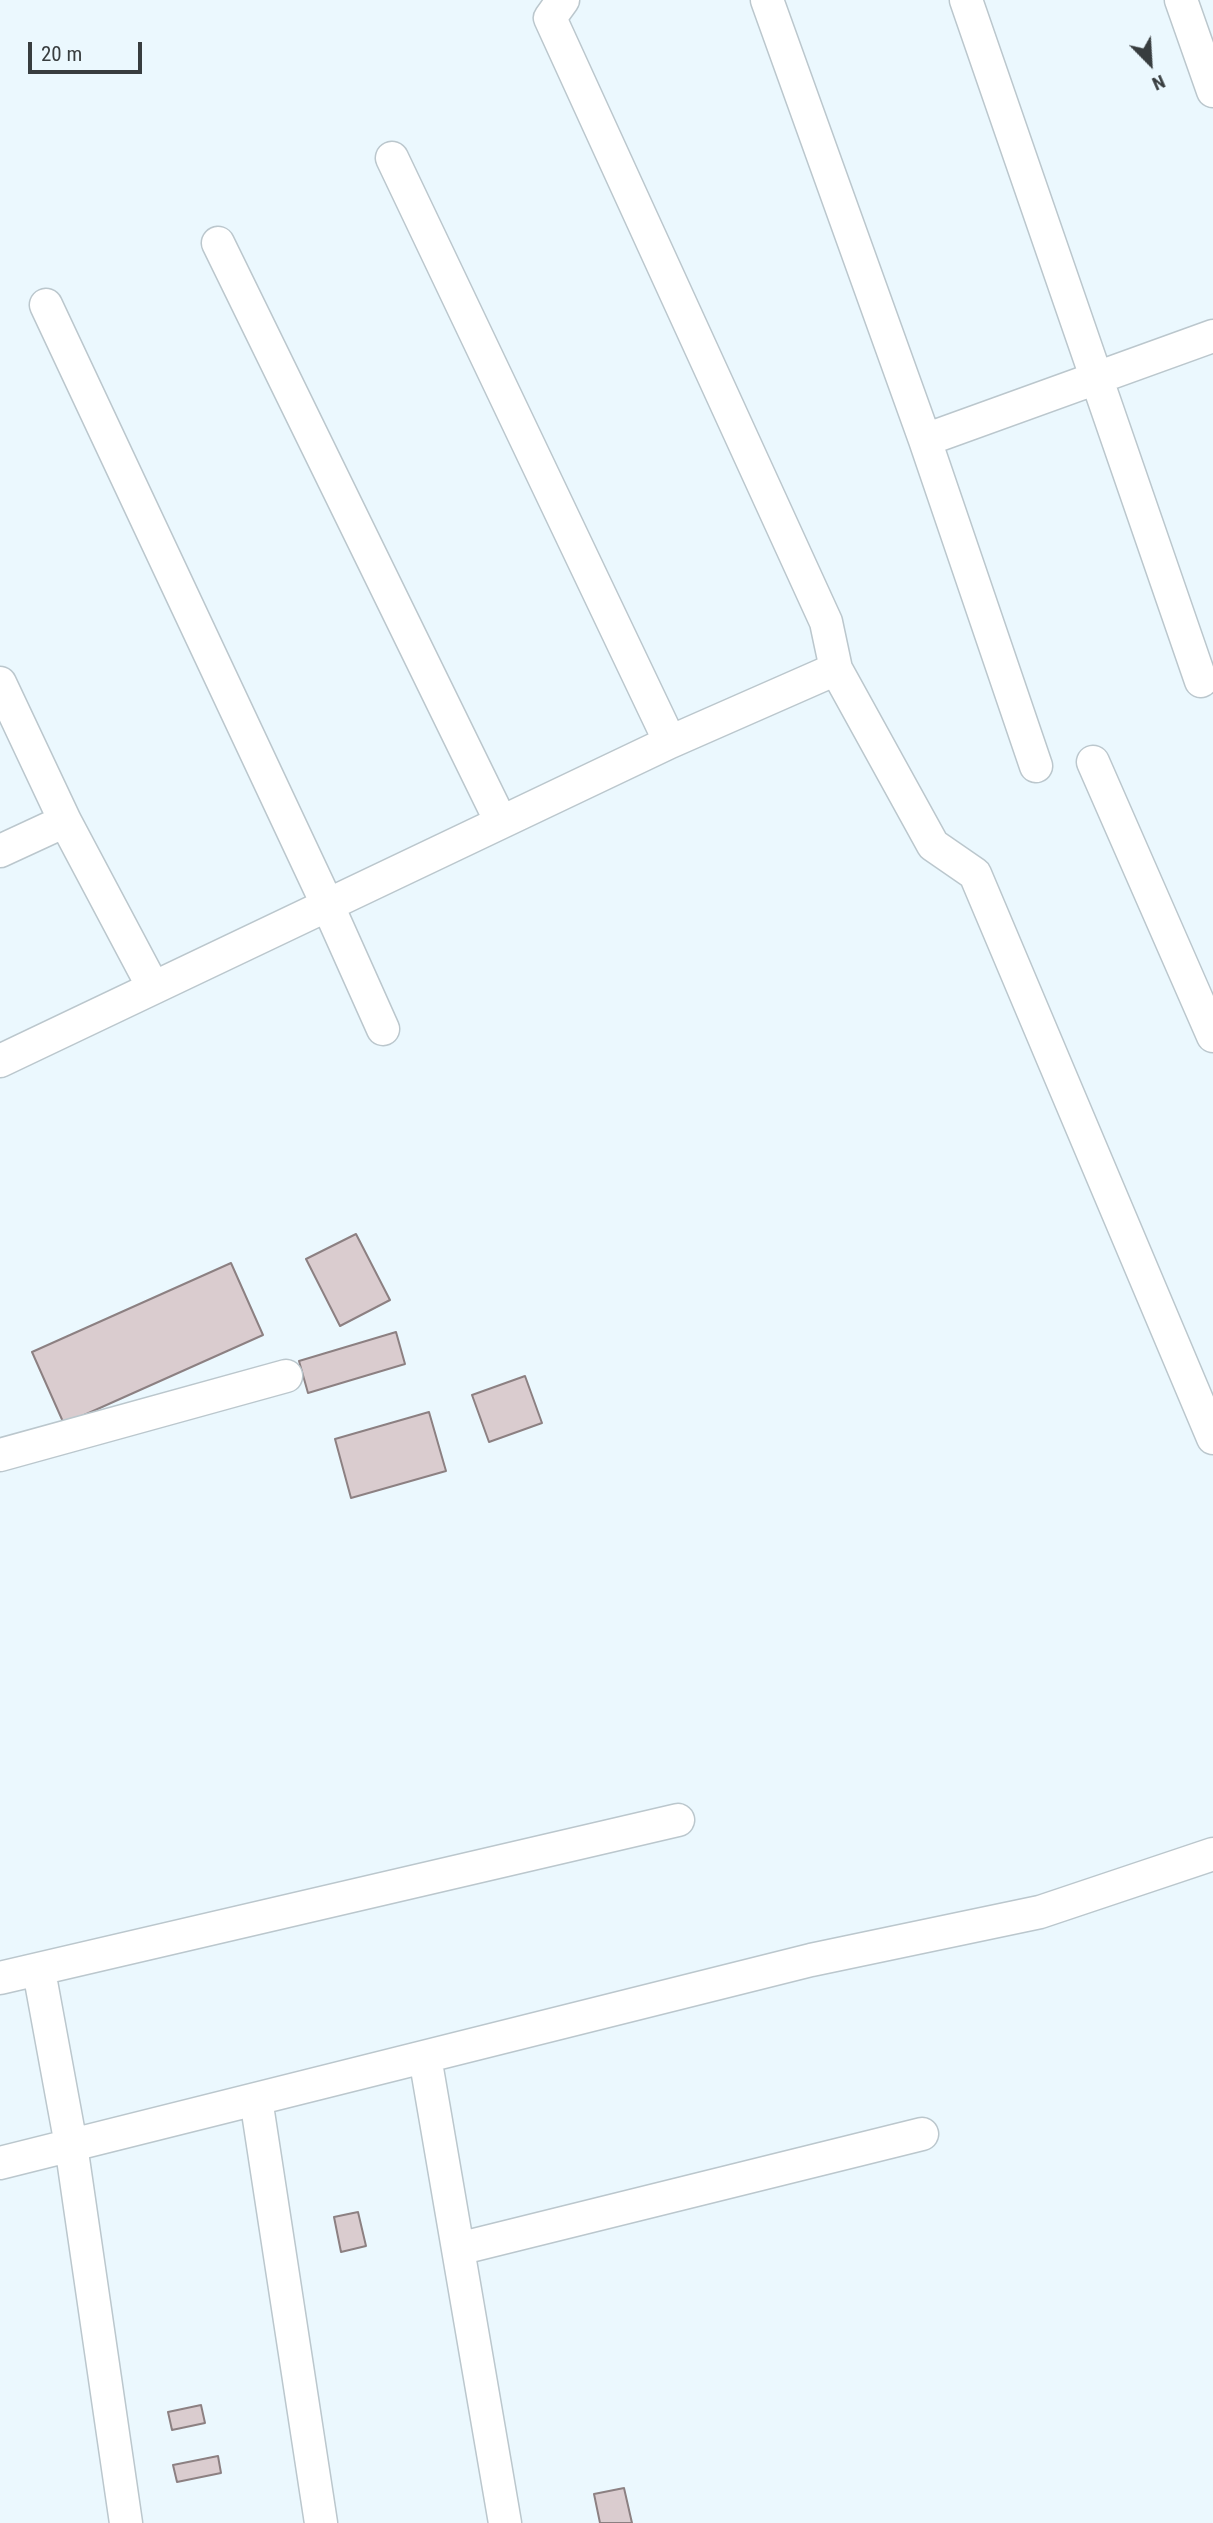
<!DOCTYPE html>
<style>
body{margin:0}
#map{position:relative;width:1213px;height:2523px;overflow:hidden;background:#ebf8fe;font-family:"Roboto Condensed",sans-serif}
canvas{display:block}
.north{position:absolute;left:1115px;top:28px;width:70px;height:70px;-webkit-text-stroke:5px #ebf8fe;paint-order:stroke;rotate:156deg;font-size:19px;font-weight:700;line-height:28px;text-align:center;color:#383d3f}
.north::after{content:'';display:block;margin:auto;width:24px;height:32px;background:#383d3f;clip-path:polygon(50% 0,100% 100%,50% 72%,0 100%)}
.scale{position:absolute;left:28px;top:42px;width:114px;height:32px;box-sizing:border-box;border:4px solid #383d3f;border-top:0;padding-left:9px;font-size:21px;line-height:24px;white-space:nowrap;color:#383d3f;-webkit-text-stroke:5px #ebf8fe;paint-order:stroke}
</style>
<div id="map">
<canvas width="1213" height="2523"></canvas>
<div class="north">N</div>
<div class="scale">20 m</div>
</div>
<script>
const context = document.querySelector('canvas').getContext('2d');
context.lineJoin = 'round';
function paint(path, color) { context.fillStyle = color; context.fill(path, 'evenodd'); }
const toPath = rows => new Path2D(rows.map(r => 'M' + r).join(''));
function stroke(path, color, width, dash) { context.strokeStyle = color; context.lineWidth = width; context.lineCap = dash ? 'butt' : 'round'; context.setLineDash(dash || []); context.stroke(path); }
const building = toPath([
 [356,1234,390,1300,340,1326,306,1259,356,1234],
 [231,1263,263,1335,64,1424,32,1352,231,1263],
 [396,1332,405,1364,308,1393,299,1361,396,1332],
 [525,1376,542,1423,489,1442,472,1395,525,1376],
 [429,1412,446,1471,351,1498,335,1439,429,1412],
 [358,2212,366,2246,341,2252,334,2217,358,2212],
 [201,2405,205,2423,172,2430,168,2412,201,2405],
 [218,2456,221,2473,177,2482,173,2465,218,2456],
 [624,2488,632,2523,600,2523,594,2494,624,2488]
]);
const street = toPath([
 [563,0,550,18,826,622,836,669,933,845,975,874,1213,1438],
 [767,0,925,440,1036,766],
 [966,0,1201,681],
 [1181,0,1213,91],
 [392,158,670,742],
 [218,243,501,822],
 [46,305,328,906,383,1029],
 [925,440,1213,336],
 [0,683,65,821,153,987],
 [1093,762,1213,1036],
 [0,851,65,821],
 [0,1061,670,742,836,669],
 [0,1455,286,1376],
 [39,1971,71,2145,126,2523],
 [0,1978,678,1820],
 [425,2057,505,2523],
 [256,2099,321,2523],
 [0,2163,811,1960,1040,1912,1213,1854],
 [458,2249,922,2134]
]);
paint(building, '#dacccf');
stroke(building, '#8c8082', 2);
stroke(street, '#bbc7cd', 35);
stroke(street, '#fff', 32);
</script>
